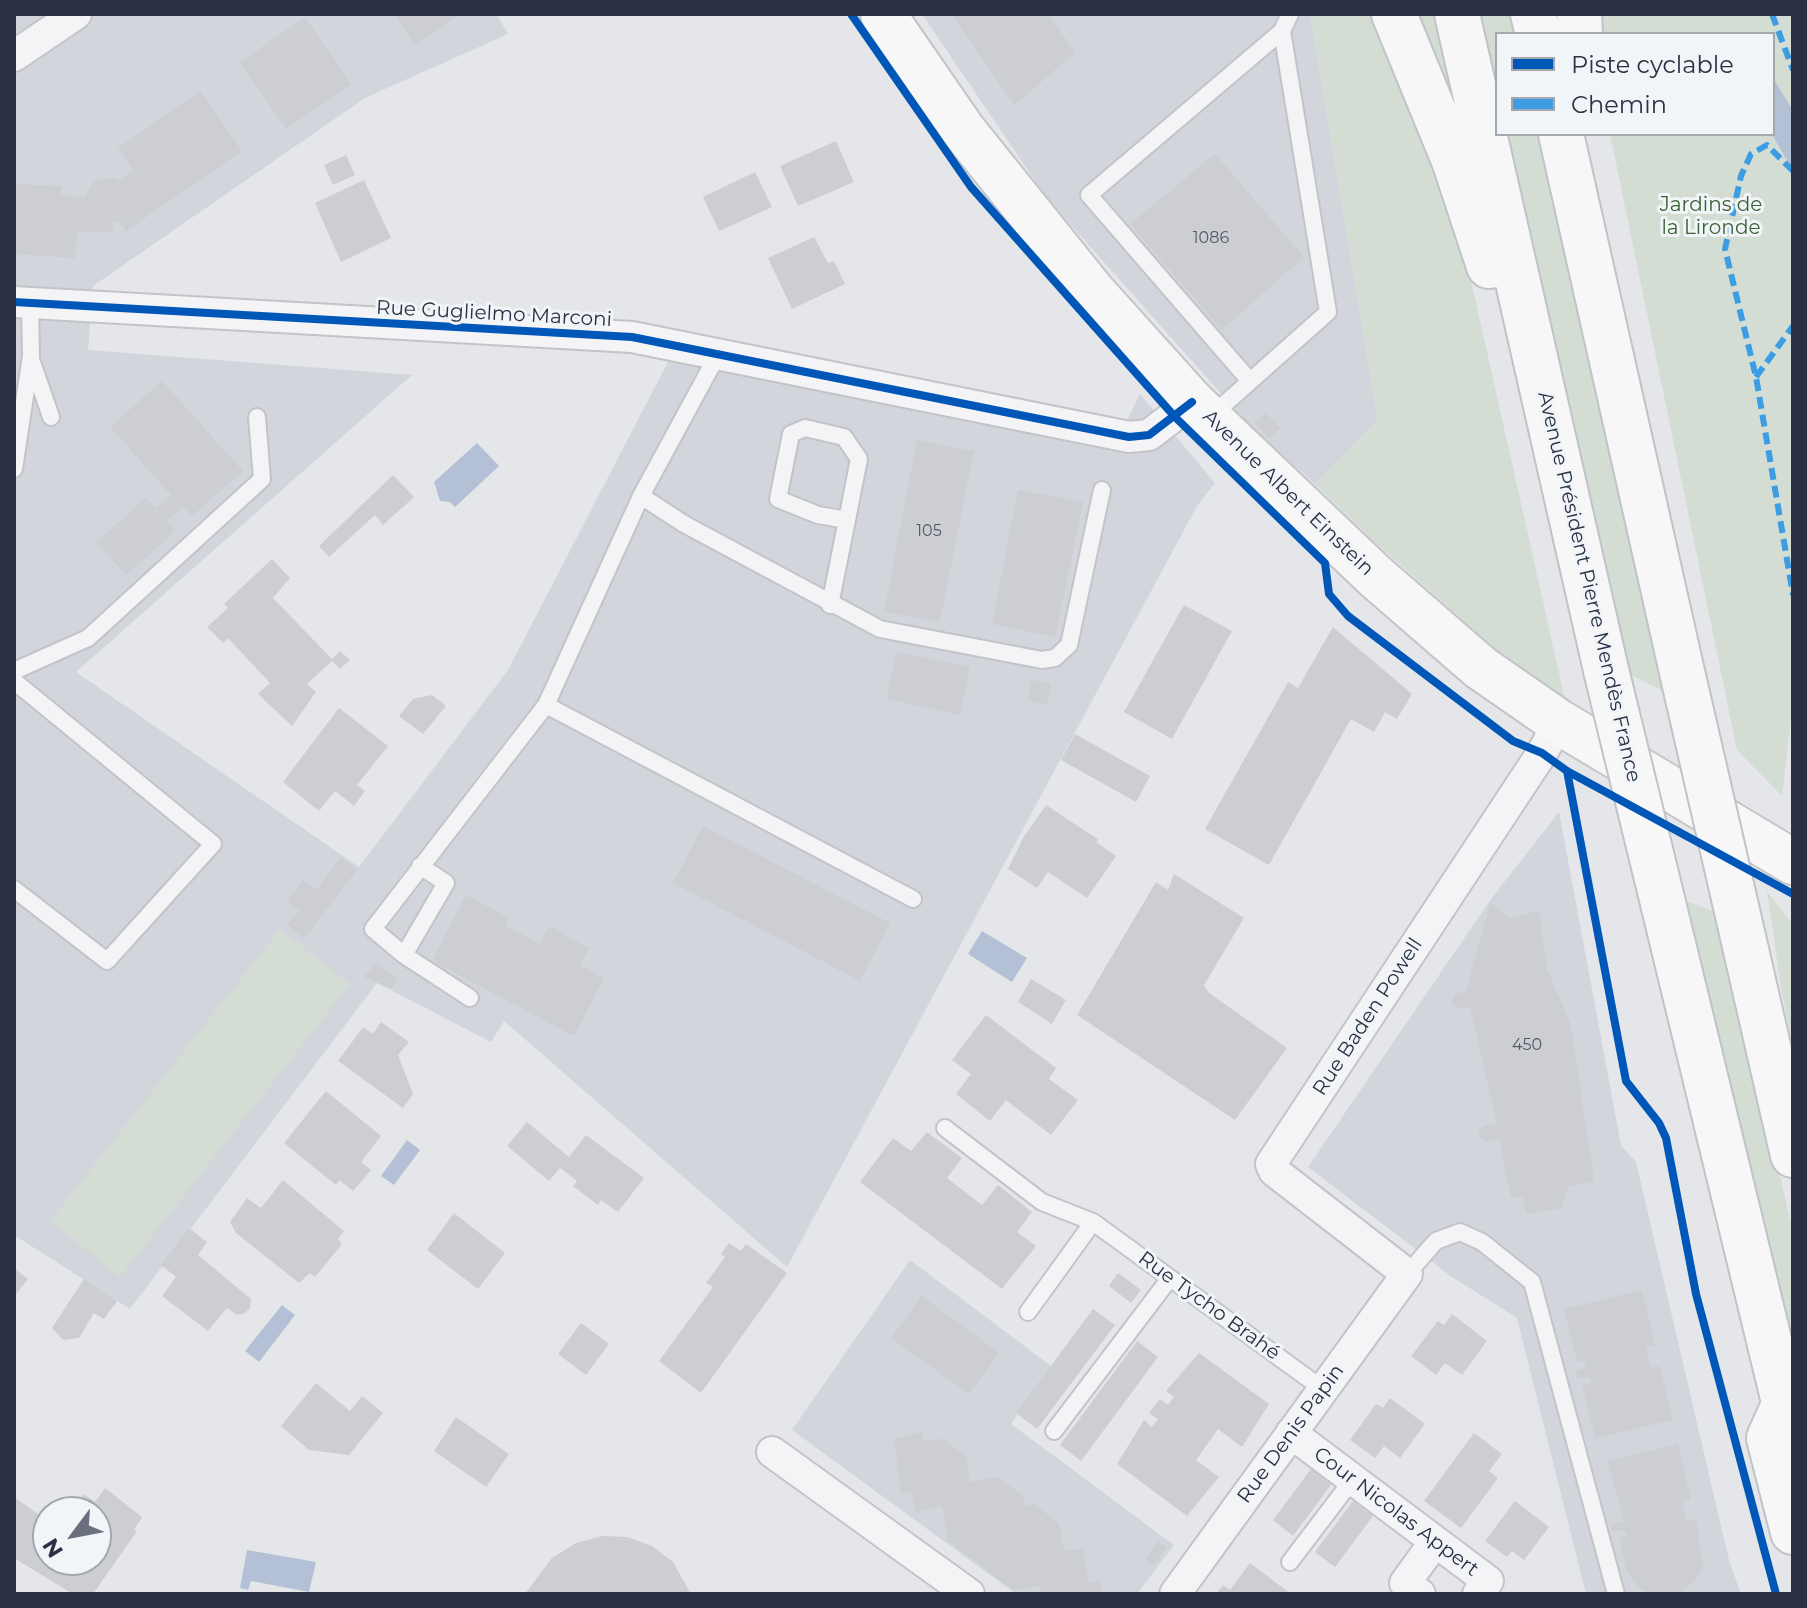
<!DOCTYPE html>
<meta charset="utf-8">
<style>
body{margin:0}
#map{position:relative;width:1807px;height:1608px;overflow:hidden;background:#e5e6e9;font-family:Montserrat,sans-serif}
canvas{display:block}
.frame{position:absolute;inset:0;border:16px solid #2a3144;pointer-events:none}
.legend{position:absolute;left:1495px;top:32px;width:280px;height:104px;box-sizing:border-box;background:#f2f5f8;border:2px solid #a2a7b0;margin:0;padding:10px 14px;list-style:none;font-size:24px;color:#2a3144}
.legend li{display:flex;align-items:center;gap:16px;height:40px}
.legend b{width:40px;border:2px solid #a2a7b0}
.north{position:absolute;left:32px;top:1496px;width:80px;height:80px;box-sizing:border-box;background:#f2f5f8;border:2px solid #a2a7b0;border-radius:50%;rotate:238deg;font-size:22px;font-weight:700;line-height:32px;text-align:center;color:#2a3144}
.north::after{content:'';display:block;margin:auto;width:28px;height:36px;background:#6b707e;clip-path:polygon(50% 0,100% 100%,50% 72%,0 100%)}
</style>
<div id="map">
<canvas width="1807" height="1608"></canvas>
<div class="frame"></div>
<ul class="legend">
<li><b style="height:10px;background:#0057b8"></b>Piste cyclable</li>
<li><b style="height:10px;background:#3d9de3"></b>Chemin</li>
</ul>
<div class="north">N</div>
</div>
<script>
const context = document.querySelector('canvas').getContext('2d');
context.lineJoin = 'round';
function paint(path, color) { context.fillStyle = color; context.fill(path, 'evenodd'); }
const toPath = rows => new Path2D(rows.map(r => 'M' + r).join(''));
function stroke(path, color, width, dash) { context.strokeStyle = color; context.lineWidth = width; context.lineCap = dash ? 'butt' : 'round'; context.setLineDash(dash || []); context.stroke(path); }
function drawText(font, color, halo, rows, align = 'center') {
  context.font = font + ' Montserrat,sans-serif'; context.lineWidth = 6; context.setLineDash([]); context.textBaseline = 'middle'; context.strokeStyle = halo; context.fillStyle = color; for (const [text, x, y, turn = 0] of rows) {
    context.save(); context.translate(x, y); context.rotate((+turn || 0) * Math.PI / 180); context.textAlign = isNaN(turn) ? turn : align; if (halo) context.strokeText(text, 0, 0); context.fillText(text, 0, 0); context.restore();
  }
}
const built = toPath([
 [14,14,496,14,508,34,365,98,93,286,88,350,412,375,76,672,359,867,508,670,683,333,1127,420,1140,394,1215,483,1197,506,787,1267,504,1021,491,1042,377,983,130,1309,14,1235],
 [922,14,1310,14,1378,420,1315,484,1250,426,1046,197],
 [1559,812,1621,1145,1636,1162,1729,1560,1741,1594,1586,1594,1517,1318,1452,1277,1308,1167,1491,899],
 [910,1260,1051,1366,1011,1424,1174,1545,1137,1594,1016,1594,792,1430]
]);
const green = toPath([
 [1310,14,1381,14,1457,218,1568,713,1378,545,1315,484,1378,420],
 [1410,14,1437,14,1461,114,1454,116],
 [1475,14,1513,14,1518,34,1497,34,1497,108],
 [1600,14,1793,14,1793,701,1782,796,1737,750,1610,134,1773,134,1773,34,1601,34],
 [1503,134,1540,134,1668,694,1624,671],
 [1767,891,1793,925,1793,1049,1781,987],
 [1683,900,1720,913,1793,1232,1793,1365],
 [280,929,350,984,120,1277,50,1221]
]);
const water = toPath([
 [1773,78,1793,111,1793,171,1772,134],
 [477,443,499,466,455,507,450,502,440,501,434,482],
 [982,931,1027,958,1012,982,968,954],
 [407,1140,420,1150,394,1185,381,1176],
 [282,1305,295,1315,259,1362,245,1351],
 [247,1550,316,1562,309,1592,251,1581,248,1590,240,1588]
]);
const building = toPath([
 [394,14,460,14,415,45],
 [952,14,1049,14,1075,53,1014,105],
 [305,17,351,84,286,129,240,62],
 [200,91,242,151,126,231,119,221,113,222,113,232,77,232,75,258,14,254,14,184,61,186,61,196,85,197,94,181,114,177,119,180,133,171,118,148],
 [836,141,854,182,798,206,780,166],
 [1215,154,1304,257,1222,330,1130,224],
 [346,155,355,175,333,185,324,165],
 [755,172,772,207,719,231,703,197],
 [364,180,391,238,341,262,315,203],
 [814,237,828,263,834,261,845,284,792,309,768,258],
 [162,381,243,471,192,516,183,506,167,521,175,531,127,575,96,543,145,498,156,508,171,495,110,427],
 [1266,413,1280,428,1269,438,1255,423],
 [917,440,974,451,940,622,884,612],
 [393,475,414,497,383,525,375,515,329,557,319,546],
 [1018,490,1083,502,1055,637,992,624],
 [272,559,290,578,273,598,332,659,340,651,350,660,340,669,332,661,307,684,316,692,292,726,258,694,270,683,228,638,223,643,207,627,228,608,224,604],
 [1184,605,1232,631,1172,739,1124,712],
 [1333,627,1412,694,1397,719,1385,712,1374,732,1351,719,1269,865,1205,829,1288,682,1298,688],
 [896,652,970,667,960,715,887,699],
 [1031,680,1051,683,1047,705,1028,700],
 [432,695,446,706,423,734,399,716,413,699],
 [339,708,388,746,357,785,365,791,354,806,335,791,319,811,283,782],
 [1075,734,1150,776,1136,802,1061,760],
 [1046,805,1099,840,1096,842,1116,856,1087,898,1048,872,1037,888,1008,869,1023,838],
 [703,826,890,923,860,981,673,883],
 [341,857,357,870,304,939,287,925,299,911,287,901,303,880,316,890],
 [1174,874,1244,918,1204,985,1209,993,1287,1048,1235,1120,1077,1015,1156,882,1168,890],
 [466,895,508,917,505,925,540,944,549,926,589,948,580,965,604,978,574,1036,432,961],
 [1490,903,1509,918,1539,911,1547,969,1571,1025,1594,1181,1569,1186,1561,1208,1526,1214,1522,1197,1511,1198,1499,1139,1485,1142,1478,1134,1484,1126,1497,1124,1470,1007,1458,1009,1451,1002,1455,994,1466,991],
 [376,962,398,979,391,989,364,977],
 [1031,979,1066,1000,1052,1024,1018,1002],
 [986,1015,1056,1068,1049,1079,1078,1100,1051,1135,1006,1100,990,1121,956,1094,971,1074,952,1060],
 [381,1022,409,1042,398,1055,413,1094,403,1108,338,1061,363,1027,373,1034],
 [326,1091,381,1136,361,1162,371,1170,353,1191,339,1180,336,1185,284,1143],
 [527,1122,569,1157,586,1135,644,1178,618,1212,601,1200,598,1205,573,1186,577,1181,560,1168,549,1181,507,1146],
 [927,1132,962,1158,947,1178,982,1205,998,1185,1032,1212,1017,1232,1036,1246,1002,1289,860,1182,893,1138,911,1151],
 [283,1180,344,1231,338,1239,342,1244,315,1277,310,1273,299,1283,236,1233,230,1222,247,1198,261,1208],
 [454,1213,505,1253,478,1289,427,1250],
 [189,1228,207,1242,198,1255,251,1299,250,1308,245,1313,237,1315,227,1308,208,1331,162,1296,176,1277,161,1265],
 [729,1243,741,1251,746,1244,787,1273,701,1393,659,1361,713,1287,706,1283,725,1257,721,1254],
 [14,1268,28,1279,14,1297],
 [1118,1273,1141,1290,1131,1303,1109,1286],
 [84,1279,117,1301,104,1319,94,1313,79,1338,63,1340,52,1328],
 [1642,1290,1655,1345,1646,1347,1651,1367,1660,1366,1673,1420,1595,1438,1582,1385,1591,1383,1589,1377,1579,1379,1574,1372,1587,1367,1585,1360,1577,1362,1564,1309],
 [922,1296,999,1353,969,1394,891,1338],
 [1093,1309,1115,1325,1037,1429,1016,1413],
 [1452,1314,1487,1341,1462,1375,1445,1363,1436,1375,1411,1356,1438,1321,1444,1325],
 [581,1323,609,1344,586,1375,558,1354],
 [1137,1341,1158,1357,1081,1461,1060,1445],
 [1199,1353,1269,1404,1242,1447,1218,1429,1196,1460,1219,1477,1187,1516,1117,1464,1144,1420,1152,1427,1158,1419,1149,1413,1160,1399,1168,1405,1174,1397,1166,1391],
 [316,1383,350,1411,362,1396,383,1413,349,1455,309,1450,281,1426],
 [1390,1398,1425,1424,1400,1458,1384,1446,1375,1458,1350,1440,1376,1404,1383,1408],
 [456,1417,509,1454,486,1487,434,1451],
 [922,1432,924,1441,943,1439,966,1456,970,1482,997,1477,1024,1496,1024,1506,1034,1504,1059,1523,1064,1551,1083,1548,1089,1583,1101,1581,1103,1594,1041,1594,1039,1586,1014,1591,948,1541,942,1506,915,1512,912,1492,901,1494,894,1439],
 [1474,1433,1502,1454,1489,1471,1498,1478,1461,1528,1424,1501],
 [1678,1444,1691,1499,1682,1502,1687,1521,1696,1520,1703,1564,1698,1577,1681,1592,1653,1594,1641,1589,1628,1573,1619,1538,1627,1536,1626,1530,1611,1531,1613,1524,1624,1521,1608,1461],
 [1311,1469,1331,1485,1293,1536,1273,1520],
 [105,1488,142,1517,134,1530,137,1531,93,1594,73,1594,14,1558,14,1497,48,1521,48,1560,96,1560,96,1512,72,1512,84,1494,95,1502],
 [1353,1501,1373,1516,1335,1567,1315,1552],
 [1515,1501,1549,1527,1524,1560,1512,1551,1507,1557,1485,1541],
 [602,1536,627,1537,652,1546,673,1562,691,1594,525,1594,552,1558,576,1543],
 [1158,1541,1167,1548,1154,1565,1145,1559],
 [1250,1563,1291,1594,1216,1594,1223,1585,1230,1590]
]);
const lane = toPath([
 [32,362,51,417],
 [1249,380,1089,195,1282,31,1290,14],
 [1210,417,1328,312,1282,31],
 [14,469,31,356,30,303],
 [641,496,684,524,880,629,1042,660,1055,658,1069,645,1102,490],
 [830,605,847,520,859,459,844,437,805,428,791,434,778,499,818,515,847,520],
 [14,671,88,638,262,479,257,417],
 [14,681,213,844,107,961,14,889],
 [546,705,913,899],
 [404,955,446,883,420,866],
 [470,998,404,955,373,929,546,705,641,496,717,356],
 [945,1128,1042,1202,1093,1222],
 [1407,1274,1436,1241,1460,1232,1482,1242,1532,1282,1616,1594],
 [1028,1312,1093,1222,1324,1390],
 [1054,1431,1170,1278],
 [1290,1562,1353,1479]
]);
const street = toPath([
 [14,56,76,14],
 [14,302,632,337,1129,437,1149,435,1192,402],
 [1291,1433,1488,1581,1478,1594],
 [772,1452,969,1594],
 [1175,1594,1407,1274,1274,1171,1271,1164,1542,753,1559,722],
 [1420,1594,1405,1583,1434,1543]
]);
const secondary = toPath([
 [883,14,963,130,1093,292,1192,402,1376,577,1481,668,1559,722,1793,862]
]);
const primary = toPath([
 [1394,14,1455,163,1489,266],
 [1457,14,1606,670],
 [1533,14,1538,34],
 [1579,14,1580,34],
 [1561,134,1682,672],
 [1663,903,1793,1439],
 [1746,950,1793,1155],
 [1782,1409,1769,1438,1793,1532]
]);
const primaryBridge = toPath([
 [1606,670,1663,903],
 [1682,672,1746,950]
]);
const quiet = toPath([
 [1772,14,1793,70],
 [1793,171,1767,145,1751,154,1741,176,1725,249,1756,377,1793,595],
 [1756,377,1793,326]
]);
const cycleway = toPath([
 [851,14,971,187,1175,417,1325,563,1329,594,1348,616,1513,741,1542,753,1567,771,1793,894],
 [14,302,632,337,1129,437,1149,435,1192,402],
 [1567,771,1626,1081,1659,1123,1666,1138,1696,1294,1776,1594]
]);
const numberNames = [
 ["1086",1211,238],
 ["105",929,531],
 ["450",1527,1045]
];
const parkNames = [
 ["Jardins de",1711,205],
 ["la Lironde",1711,228]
];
const streetNames = [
 ["Rue Guglielmo Marconi",494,314,3],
 ["Avenue Albert Einstein",1288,493,44],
 ["Avenue Président Pierre Mendès France",1589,587,77],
 ["Rue Baden Powell",1368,1017,-57],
 ["Rue Tycho Brahé",1209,1306,36],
 ["Rue Denis Papin",1291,1434,-54],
 ["Cour Nicolas Appert",1396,1512,37]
];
paint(built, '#d2d5dc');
paint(green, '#d4ddd4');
paint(water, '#b3c0d5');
paint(building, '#cdced2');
stroke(lane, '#c3c4c7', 20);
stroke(street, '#c3c4c7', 34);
stroke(secondary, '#c3c4c7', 48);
stroke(primary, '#c0c3c7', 48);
stroke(lane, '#f4f4f6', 16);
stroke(street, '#f4f4f6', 30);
stroke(secondary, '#f7f7f8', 44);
stroke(primary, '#f7f7f8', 44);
stroke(primaryBridge, '#c0c3c7', 48, []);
stroke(primaryBridge, '#f7f7f8', 44);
stroke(quiet, '#3d9de3', 6, [12, 6]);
stroke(cycleway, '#0057b8', 8);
drawText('16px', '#545968', null, numberNames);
drawText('20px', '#3b6136', '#f2f5f8', parkNames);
drawText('20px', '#2a3144', '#f2f5f8', streetNames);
</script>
